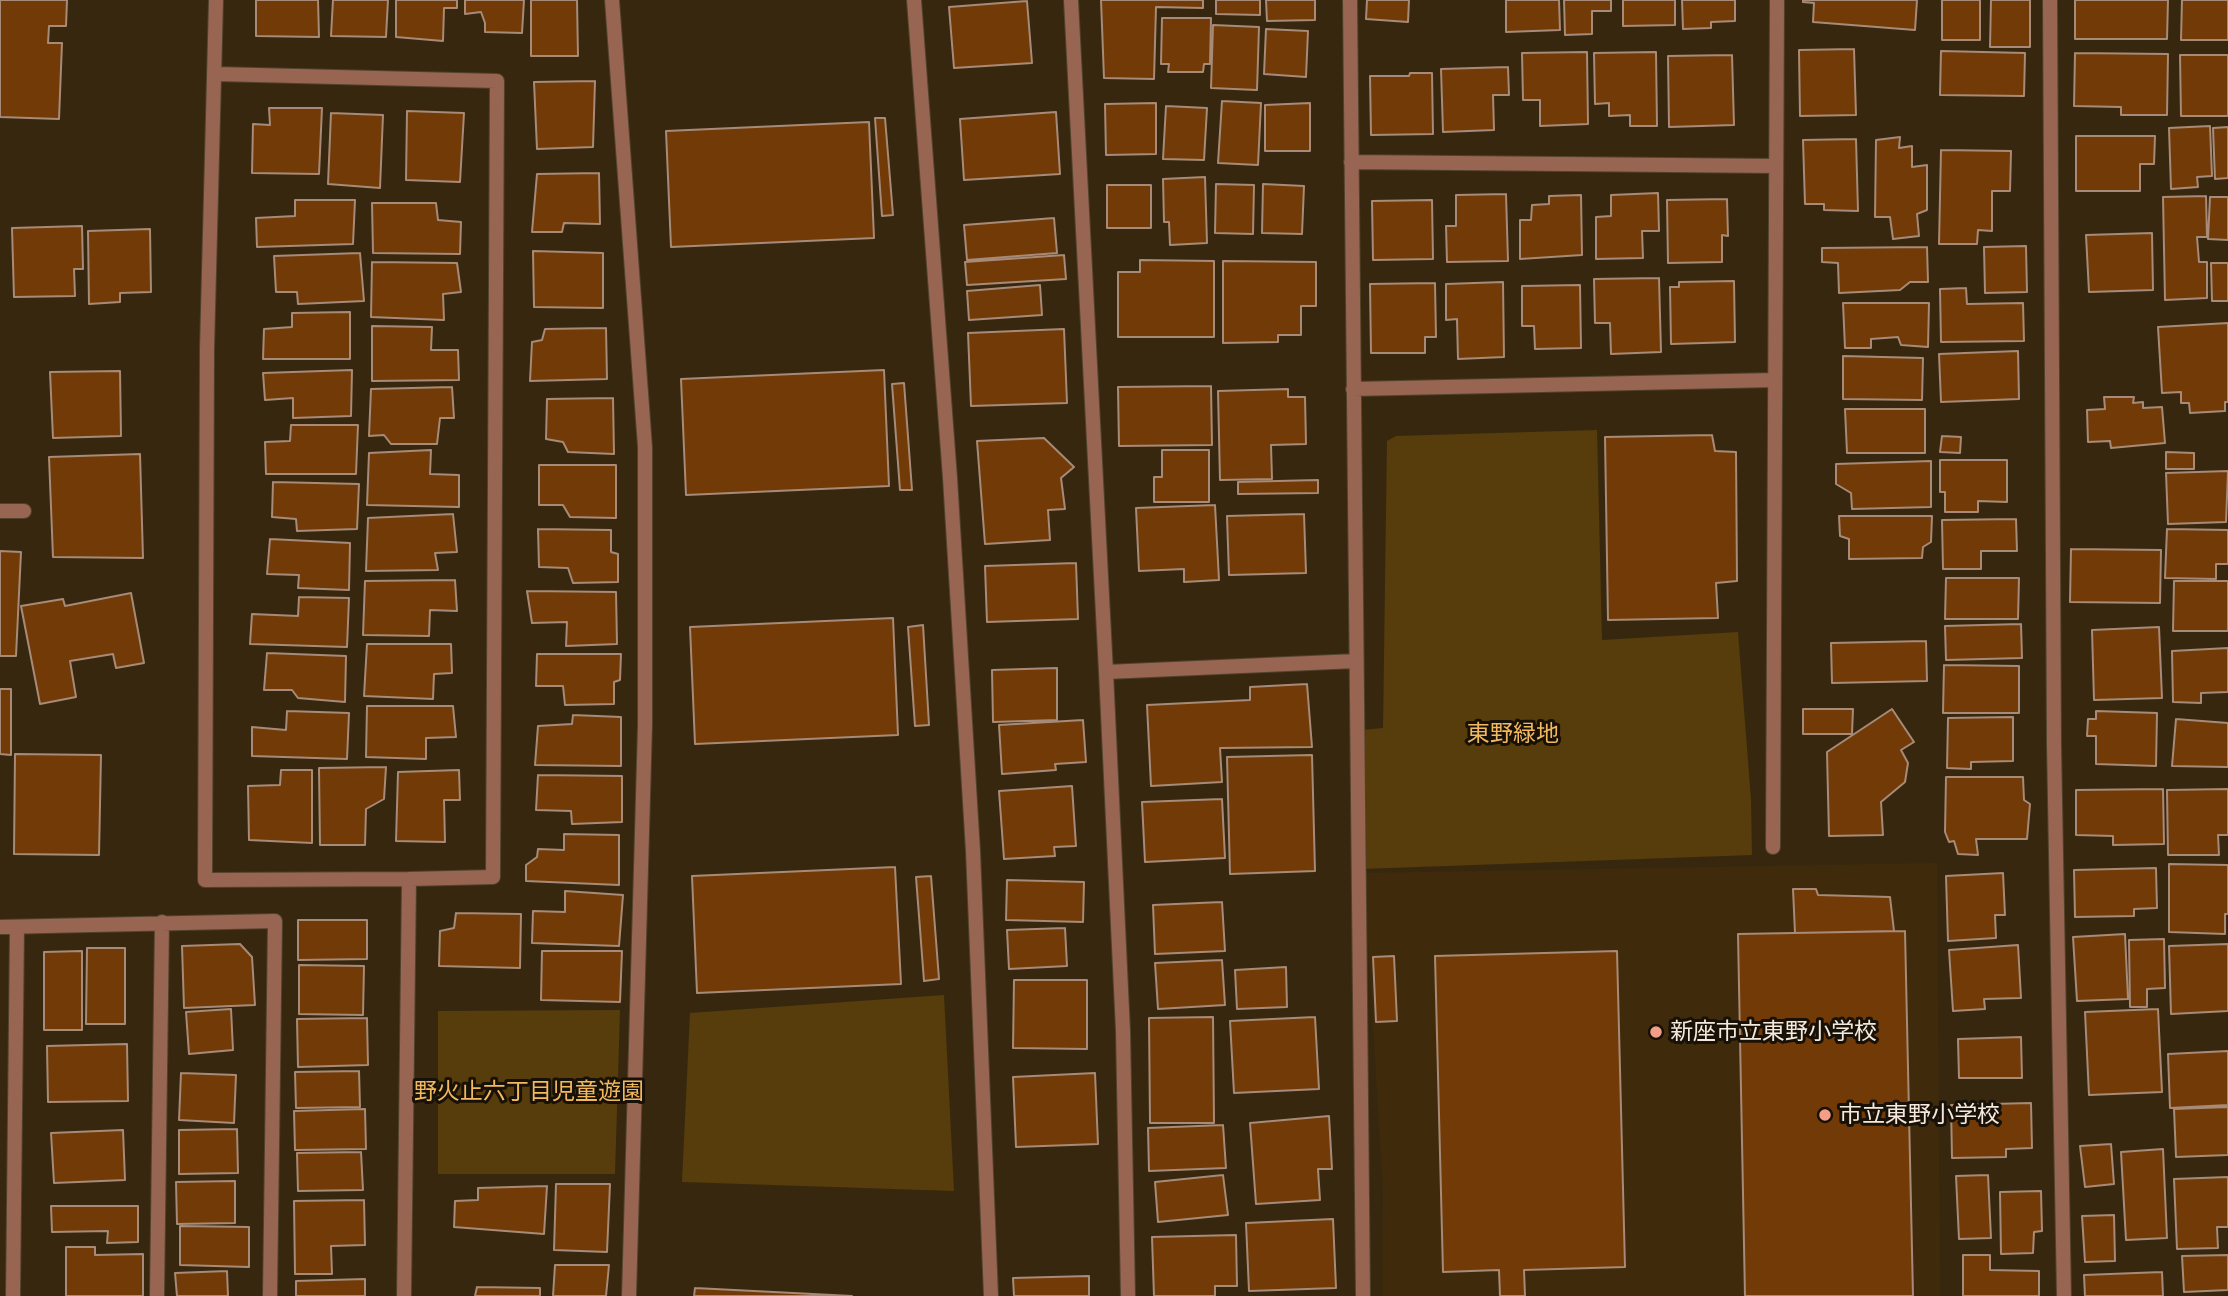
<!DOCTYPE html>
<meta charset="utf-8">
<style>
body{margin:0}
canvas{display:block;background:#36270e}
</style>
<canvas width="2228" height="1296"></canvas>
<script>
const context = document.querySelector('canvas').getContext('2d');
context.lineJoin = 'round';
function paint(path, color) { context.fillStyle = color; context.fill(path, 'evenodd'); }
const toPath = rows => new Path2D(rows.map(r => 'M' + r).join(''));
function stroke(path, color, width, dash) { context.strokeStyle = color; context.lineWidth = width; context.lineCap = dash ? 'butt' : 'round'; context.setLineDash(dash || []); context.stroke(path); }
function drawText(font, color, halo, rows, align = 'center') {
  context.font = font + ' "Golos Text","Noto Sans JP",sans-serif'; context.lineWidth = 6; context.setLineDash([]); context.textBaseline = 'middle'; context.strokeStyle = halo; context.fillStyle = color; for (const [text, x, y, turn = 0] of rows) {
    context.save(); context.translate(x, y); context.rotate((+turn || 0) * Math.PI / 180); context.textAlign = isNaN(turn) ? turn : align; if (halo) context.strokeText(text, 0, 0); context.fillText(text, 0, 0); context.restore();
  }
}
const built = toPath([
 [1937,863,1940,1296,1382,1296,1383,1191,1364,873]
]);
const green = toPath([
 [1597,430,1602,640,1738,632,1751,800,1752,855,1362,869,1362,730,1383,728,1387,441,1396,436],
 [944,995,954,1191,682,1182,690,1013],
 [620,1010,615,1174,438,1174,438,1011]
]);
const building = toPath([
 [0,0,67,0,66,26,49,26,48,43,62,43,59,119,0,117,0,0],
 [256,0,318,0,319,37,256,36,256,0],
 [333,0,388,0,386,37,331,36,333,0],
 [396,0,457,0,457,8,444,8,443,41,396,37,396,0],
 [465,0,524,0,522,33,485,32,485,23,481,12,465,14,465,0],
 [531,0,577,0,578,56,531,56,531,0],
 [1101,0,1203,0,1203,8,1156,7,1154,79,1104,78,1101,0],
 [1216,0,1260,0,1260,15,1216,14,1216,0],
 [1266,0,1315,0,1315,20,1267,21,1266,0],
 [1367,0,1409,0,1408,22,1366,19,1367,0],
 [1506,0,1559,0,1560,30,1506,32,1506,0],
 [1564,0,1611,0,1611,11,1592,11,1592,34,1565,35,1564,0],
 [1623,0,1675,0,1675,25,1623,26,1623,0],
 [1682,0,1735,0,1735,21,1711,22,1711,28,1683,29,1682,0],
 [1803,0,1917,0,1915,30,1813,22,1814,3,1803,2,1803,0],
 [1942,0,1980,0,1980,40,1942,40,1942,0],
 [1991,0,2030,0,2030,47,1990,47,1991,0],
 [2075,0,2168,0,2167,39,2075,39,2075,0],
 [2182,0,2228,0,2228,40,2181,40,2182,0],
 [1027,1,1032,63,954,68,949,7,1027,1],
 [1162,18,1211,18,1210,64,1204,64,1203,72,1168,72,1169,64,1161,64,1162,18],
 [1213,25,1259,27,1257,90,1211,88,1213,25],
 [1266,29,1308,31,1306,77,1264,74,1266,29],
 [1854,49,1856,115,1800,116,1799,50,1854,49],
 [1941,51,2025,53,2024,96,1940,95,1941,51],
 [1587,52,1588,124,1540,126,1540,100,1523,100,1522,53,1587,52],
 [1656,52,1657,126,1630,126,1630,115,1609,116,1609,103,1595,104,1594,53,1656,52],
 [2075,53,2168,54,2167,115,2121,115,2121,107,2074,106,2075,53],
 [1732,55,1734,125,1669,127,1668,56,1732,55],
 [2180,55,2228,55,2228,116,2181,116,2180,55],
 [1508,67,1509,95,1493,95,1494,130,1443,132,1441,69,1508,67],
 [1410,73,1432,73,1433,134,1371,135,1370,76,1409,76,1410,73],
 [595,81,593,147,537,149,534,82,595,81],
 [1222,101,1261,103,1258,165,1218,163,1222,101],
 [1156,103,1156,154,1106,155,1105,104,1156,103],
 [1310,103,1310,151,1265,151,1265,105,1310,103],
 [1166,106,1207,108,1204,160,1163,159,1166,106],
 [269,108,322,108,319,174,252,173,253,124,270,125,269,108],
 [407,111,464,113,460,182,406,180,407,111],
 [1056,112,1060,174,964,180,960,119,1056,112],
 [331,113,383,115,380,188,328,184,331,113],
 [875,118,885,118,893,215,882,216,875,118],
 [869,122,874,238,671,247,666,131,869,122],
 [2210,126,2212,176,2197,177,2198,187,2171,189,2169,128,2210,126],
 [2228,127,2228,178,2215,179,2213,128,2228,127],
 [2076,136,2155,136,2154,164,2140,164,2140,191,2076,191,2076,136],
 [1900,137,1899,148,1912,146,1912,167,1927,165,1927,210,1917,214,1919,236,1893,239,1890,217,1875,217,1876,140,1900,137],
 [1856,139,1858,211,1824,210,1824,204,1805,204,1803,140,1856,139],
 [1941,150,2011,151,2010,191,1992,191,1992,231,1978,230,1977,244,1939,244,1941,150],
 [599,173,600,224,564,223,562,232,532,232,537,174,599,173],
 [1205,177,1207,243,1170,245,1169,222,1164,222,1163,179,1205,177],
 [1216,184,1254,185,1253,234,1215,233,1216,184],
 [1263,184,1304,186,1302,234,1262,233,1263,184],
 [1107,185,1151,185,1151,228,1107,228,1107,185],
 [1658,193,1659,231,1642,231,1643,258,1596,259,1596,217,1611,216,1611,195,1658,193],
 [1506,194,1508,261,1447,262,1446,226,1456,226,1456,195,1506,194],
 [1581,195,1582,255,1520,259,1520,220,1531,220,1532,205,1549,204,1549,196,1581,195],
 [2206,196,2207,237,2197,237,2199,262,2207,262,2207,298,2165,300,2163,197,2206,196],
 [2210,197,2228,197,2228,240,2208,239,2210,197],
 [1727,199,1728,236,1722,235,1722,262,1668,263,1667,200,1727,199],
 [295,200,355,200,353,244,257,247,256,218,295,216,295,200],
 [1432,200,1433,259,1373,260,1372,201,1432,200],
 [372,203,436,203,438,220,461,222,460,254,373,253,372,203],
 [1054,218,1057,253,967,260,964,225,1054,218],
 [82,226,83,269,74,269,75,296,14,297,12,228,82,226],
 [150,229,151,292,120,293,120,302,89,304,88,231,150,229],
 [2152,233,2153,290,2089,292,2086,235,2152,233],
 [2026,246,2027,292,1985,293,1984,247,2026,246],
 [1927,247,1928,282,1910,282,1900,290,1839,293,1838,263,1822,262,1822,248,1927,247],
 [533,251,603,253,603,308,534,307,533,251],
 [360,253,364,301,298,304,297,292,276,292,274,256,360,253],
 [1064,255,1066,279,967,285,965,262,1064,255],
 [1140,260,1214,261,1214,337,1118,337,1118,272,1140,272,1140,260],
 [1223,261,1316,262,1316,306,1301,306,1301,335,1278,335,1278,342,1223,343,1223,261],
 [372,262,457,263,461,292,443,294,444,320,371,317,372,262],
 [2211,263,2228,263,2228,301,2212,301,2211,263],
 [1659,278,1661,352,1611,354,1610,323,1595,323,1594,279,1659,278],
 [1734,281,1735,342,1671,344,1670,287,1679,287,1679,282,1734,281],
 [1503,282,1504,357,1458,359,1457,319,1446,320,1446,284,1503,282],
 [1435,283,1436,337,1425,337,1425,353,1371,353,1370,284,1435,283],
 [1040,285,1042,315,969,320,967,291,1040,285],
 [1580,285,1581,348,1535,349,1534,326,1522,326,1522,286,1580,285],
 [1966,288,1967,304,2023,303,2024,341,1941,342,1940,289,1966,288],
 [1843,303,1929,303,1928,347,1901,345,1898,337,1871,339,1871,348,1845,348,1843,303],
 [350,312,350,359,263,359,264,329,292,327,292,313,350,312],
 [2228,323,2228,402,2225,402,2225,411,2190,413,2189,403,2181,403,2181,392,2162,393,2158,327,2228,323],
 [372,326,432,327,431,350,458,350,459,380,372,381,372,326],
 [606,328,607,379,530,381,532,342,542,340,545,329,606,328],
 [1064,329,1067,403,971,406,968,333,1064,329],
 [2018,351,2019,399,1941,402,1939,354,2018,351],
 [1843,356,1923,358,1922,400,1843,399,1843,356],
 [352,370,351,416,293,418,293,398,265,400,263,373,352,370],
 [884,370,889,486,686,495,681,379,884,370],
 [120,371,121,436,53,438,50,372,120,371],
 [904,383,912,490,900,490,892,384,904,383],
 [1211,386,1212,445,1119,446,1118,387,1211,386],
 [452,387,454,418,440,418,437,444,391,444,384,435,369,436,371,389,452,387],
 [1288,389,1288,397,1305,397,1306,444,1271,445,1272,479,1220,480,1218,391,1288,389],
 [2104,397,2134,397,2133,403,2143,402,2143,408,2162,407,2165,443,2111,448,2110,441,2088,442,2087,410,2105,409,2104,397],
 [613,398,614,454,568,452,563,442,546,439,547,399,613,398],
 [1845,409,1925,409,1925,453,1847,453,1845,409],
 [291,425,358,425,356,474,266,474,265,442,290,441,291,425],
 [1712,435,1715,451,1736,452,1737,581,1716,583,1718,618,1608,620,1605,437,1712,435],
 [1942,436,1961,437,1960,453,1940,452,1942,436],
 [1044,438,1074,467,1061,478,1065,509,1048,510,1050,540,985,544,977,441,1044,438],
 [431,450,430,474,459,475,459,507,367,505,369,453,431,450],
 [1162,450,1209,450,1209,502,1154,502,1154,477,1162,477,1162,450],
 [2166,452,2194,453,2194,469,2166,469,2166,452],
 [140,454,143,558,53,557,49,457,140,454],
 [1940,460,2007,460,2007,502,1978,501,1978,512,1945,512,1945,492,1940,492,1940,460],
 [1931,461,1931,507,1852,509,1851,493,1836,484,1836,464,1931,461],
 [539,465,616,465,616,518,570,517,563,505,539,505,539,465],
 [2228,471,2226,522,2168,524,2166,473,2228,471],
 [1318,480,1318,493,1238,494,1238,482,1318,480],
 [273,482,359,484,357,529,297,531,296,519,272,517,273,482],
 [1215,505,1219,580,1184,582,1184,569,1139,571,1136,508,1215,505],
 [453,514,457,552,435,553,438,570,366,571,368,518,453,514],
 [1304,514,1306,573,1229,575,1227,516,1304,514],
 [1839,516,1932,516,1931,542,1923,547,1922,558,1849,559,1849,539,1840,536,1839,516],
 [2016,519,2017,551,1981,551,1981,569,1943,569,1942,520,2016,519],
 [538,529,611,530,611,552,618,554,618,582,573,583,568,568,539,567,538,529],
 [2167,529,2228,530,2228,564,2216,564,2216,579,2165,578,2167,529],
 [270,539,350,543,349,590,298,588,299,575,267,574,270,539],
 [2071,549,2161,550,2160,603,2070,602,2071,549],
 [0,551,21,552,16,656,0,656,0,551],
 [1076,563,1078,619,987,622,985,566,1076,563],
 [1946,578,2019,578,2018,619,1945,619,1946,578],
 [455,580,457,611,430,610,429,636,363,635,365,581,455,580],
 [2174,581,2228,581,2228,631,2173,631,2174,581],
 [527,591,616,592,617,644,566,646,567,622,532,623,527,591],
 [131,593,144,663,116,668,113,654,70,661,76,697,40,704,21,606,63,599,65,606,131,593],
 [299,597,349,598,347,647,250,644,252,614,298,616,299,597],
 [893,618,898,735,695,744,690,627,893,618],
 [2021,624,2022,658,1946,660,1945,626,2021,624],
 [923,625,929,725,915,726,908,627,923,625],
 [2159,627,2162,698,2094,700,2092,630,2159,627],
 [1926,641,1927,681,1832,683,1831,643,1926,641],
 [367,644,451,644,452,673,434,674,433,699,364,696,367,644],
 [2228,648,2228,692,2201,693,2201,703,2173,702,2172,651,2228,648],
 [267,653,346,656,345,702,298,698,292,690,264,690,267,653],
 [537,654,621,654,620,680,614,682,614,704,565,705,563,686,536,686,537,654],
 [1944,665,2019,666,2019,713,1943,713,1944,665],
 [1057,668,1057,720,993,722,992,670,1057,668],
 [1307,684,1312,747,1220,748,1222,782,1151,786,1147,705,1250,700,1250,687,1307,684],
 [0,689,11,689,11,755,0,754,0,689],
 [367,706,453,706,456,737,426,738,426,759,366,757,367,706],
 [1803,709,1853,709,1852,734,1803,734,1803,709],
 [1892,709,1914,742,1901,750,1908,763,1905,782,1881,802,1883,835,1829,836,1827,752,1892,709],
 [287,711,349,713,347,759,252,756,252,727,286,730,287,711],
 [2096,711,2157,713,2156,766,2096,764,2096,736,2087,736,2088,719,2096,719,2096,711],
 [573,715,621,717,621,766,535,765,538,726,572,724,573,715],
 [2013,717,2013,761,1971,762,1971,769,1947,768,1948,718,2013,717],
 [2176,719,2228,723,2228,767,2172,766,2176,719],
 [1083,720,1086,762,1055,764,1056,770,1002,774,999,725,1083,720],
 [15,754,101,755,99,855,14,854,15,754],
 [1312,755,1315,871,1230,874,1227,757,1312,755],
 [386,767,384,799,366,809,365,845,320,845,319,768,386,767],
 [281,770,312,770,312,843,249,840,248,786,280,785,281,770],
 [459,770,460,800,444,800,445,842,396,841,398,772,459,770],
 [538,775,622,776,622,822,572,824,571,811,536,810,538,775],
 [1946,777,2023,777,2024,800,2030,804,2027,839,1976,839,1978,855,1958,854,1954,841,1949,842,1945,832,1946,777],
 [1072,786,1076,846,1054,847,1055,856,1004,859,999,791,1072,786],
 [2163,789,2164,844,2113,845,2113,836,2076,835,2076,790,2163,789],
 [2228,789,2228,835,2218,835,2219,855,2168,855,2167,790,2228,789],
 [1222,799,1225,858,1145,862,1142,802,1222,799],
 [564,834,619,835,619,885,526,881,526,865,537,857,538,849,564,850,564,834],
 [2169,864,2228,865,2228,914,2225,914,2225,934,2169,932,2169,864],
 [895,867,901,984,697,993,692,876,895,867],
 [2156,868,2157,908,2134,909,2134,916,2075,917,2074,870,2156,868],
 [2003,873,2005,915,1995,915,1996,938,1948,941,1946,876,2003,873],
 [931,876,939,979,924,981,916,877,931,876],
 [1007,880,1084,882,1083,922,1006,920,1007,880],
 [1793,889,1816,889,1818,895,1890,897,1894,931,1795,933,1793,889],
 [565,891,623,895,619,946,532,943,533,911,565,912,565,891],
 [1222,902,1225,951,1155,954,1153,905,1222,902],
 [456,913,521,914,520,968,439,966,440,931,454,928,456,913],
 [298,920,367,920,367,959,298,960,298,920],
 [1065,928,1067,966,1009,969,1007,930,1065,928],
 [1905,931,1913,1296,1745,1296,1738,934,1905,931],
 [2125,934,2128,999,2077,1001,2073,937,2125,934],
 [2164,939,2165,988,2147,989,2147,1007,2130,1007,2129,940,2164,939],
 [240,944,252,957,255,1005,184,1008,182,946,240,944],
 [2228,944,2228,1011,2171,1014,2169,946,2228,944],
 [2018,945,2021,998,1984,999,1985,1009,1953,1011,1949,950,2018,945],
 [87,948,125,948,125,1024,86,1024,87,948],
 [82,951,82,1030,44,1030,44,952,82,951],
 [542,951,622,951,620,1002,541,1000,542,951],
 [1617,951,1625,1267,1524,1270,1525,1296,1500,1296,1499,1270,1443,1272,1435,956,1617,951],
 [1394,956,1397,1021,1376,1022,1373,957,1394,956],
 [1222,960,1225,1005,1158,1009,1155,963,1222,960],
 [299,965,364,966,363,1015,299,1014,299,965],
 [1286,967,1287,1007,1237,1009,1235,970,1286,967],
 [1014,980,1087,980,1087,1049,1013,1048,1014,980],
 [231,1009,233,1050,189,1054,186,1012,231,1009],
 [2158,1009,2162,1092,2089,1095,2085,1012,2158,1009],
 [1213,1017,1214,1123,1150,1123,1149,1018,1213,1017],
 [1315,1017,1319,1089,1234,1093,1230,1021,1315,1017],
 [367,1018,368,1065,298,1067,297,1019,367,1018],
 [2021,1037,2022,1078,1959,1078,1958,1039,2021,1037],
 [127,1044,128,1101,48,1102,47,1046,127,1044],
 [2228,1051,2228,1105,2170,1108,2168,1054,2228,1051],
 [359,1071,360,1107,296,1108,295,1072,359,1071],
 [181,1073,236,1075,234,1123,179,1120,181,1073],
 [1095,1073,1098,1144,1016,1147,1013,1077,1095,1073],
 [2031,1103,2032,1148,2006,1149,2006,1157,1952,1158,1951,1105,2031,1103],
 [2228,1107,2228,1155,2176,1157,2174,1109,2228,1107],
 [365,1109,366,1149,295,1150,294,1111,365,1109],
 [1329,1116,1332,1169,1318,1169,1320,1200,1256,1204,1250,1123,1329,1116],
 [1223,1125,1226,1168,1149,1171,1148,1128,1223,1125],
 [237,1129,238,1173,179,1174,179,1130,237,1129],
 [123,1130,125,1180,54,1183,51,1133,123,1130],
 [2111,1144,2114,1184,2085,1187,2080,1146,2111,1144],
 [2163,1149,2167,1238,2126,1240,2121,1152,2163,1149],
 [361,1152,363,1190,298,1191,297,1153,361,1152],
 [1223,1175,1228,1215,1158,1222,1155,1182,1223,1175],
 [1988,1175,1991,1238,1959,1239,1956,1176,1988,1175],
 [2228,1177,2228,1227,2217,1227,2218,1248,2177,1249,2174,1179,2228,1177],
 [235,1181,235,1223,177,1224,176,1182,235,1181],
 [556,1184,610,1184,607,1252,554,1250,556,1184],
 [547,1186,544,1234,454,1227,455,1201,478,1200,478,1188,547,1186],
 [2041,1191,2042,1231,2034,1232,2033,1253,2001,1254,2000,1192,2041,1191],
 [364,1200,365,1245,331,1246,332,1274,295,1274,294,1201,364,1200],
 [51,1206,138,1206,138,1242,107,1243,108,1231,52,1232,51,1206],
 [2114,1215,2115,1261,2085,1262,2082,1216,2114,1215],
 [1333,1219,1336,1288,1249,1291,1246,1223,1333,1219],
 [180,1226,249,1227,249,1267,180,1265,180,1226],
 [1236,1235,1237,1286,1215,1286,1215,1296,1154,1296,1152,1237,1236,1235],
 [66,1247,95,1247,95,1255,143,1254,143,1296,66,1296,66,1247],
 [1963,1255,1990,1255,1990,1270,2039,1271,2039,1296,1963,1296,1963,1255],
 [2228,1255,2228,1290,2184,1292,2182,1256,2228,1255],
 [555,1265,609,1265,606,1296,553,1296,555,1265],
 [227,1271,228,1296,177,1296,175,1273,227,1271],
 [2162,1272,2163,1296,2085,1296,2084,1275,2162,1272],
 [1089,1276,1089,1296,1014,1296,1013,1278,1089,1276],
 [365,1279,365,1296,296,1296,296,1281,365,1279],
 [477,1287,540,1288,540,1296,475,1296,477,1287],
 [695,1288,852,1296,694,1296,695,1288]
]);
const lane = toPath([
 [0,511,24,511],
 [0,927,275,921,270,1296],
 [13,1296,17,927],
 [157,1296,162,922]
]);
const street = toPath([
 [216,0,207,349,205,880,409,879,404,1296],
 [612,0,645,447,645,725,629,1296],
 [914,0,950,478,973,851,991,1296],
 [1071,0,1106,672,1356,661],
 [1350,0,1363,1296],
 [2050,0,2054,745,2064,1296],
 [216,74,497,81,493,877,409,879],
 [1351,162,1776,166],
 [1353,389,1775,380],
 [1106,672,1123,1031,1128,1296],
 [1773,847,1777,0]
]);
const markers = [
 [1656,1032,7,"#f49e88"],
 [1825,1115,7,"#f49e88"]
];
const parkNames = [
 ["東野緑地",1513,734],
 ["野火止六丁目児童遊園",529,1092]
];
const poiNames = [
 ["新座市立東野小学校",1670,1032],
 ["市立東野小学校",1839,1115]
];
paint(built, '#3f2b0b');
paint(green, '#573c0c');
paint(building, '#723a07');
stroke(building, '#a78a77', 2);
stroke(lane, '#51422b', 16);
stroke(street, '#51422b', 16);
stroke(lane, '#976552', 14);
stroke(street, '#976552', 14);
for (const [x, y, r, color] of markers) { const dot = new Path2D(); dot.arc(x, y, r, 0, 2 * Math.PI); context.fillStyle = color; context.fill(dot); stroke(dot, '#181107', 2.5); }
drawText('23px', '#f3b95e', '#181107', parkNames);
drawText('23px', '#f4e9db', '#181107', poiNames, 'left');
</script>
